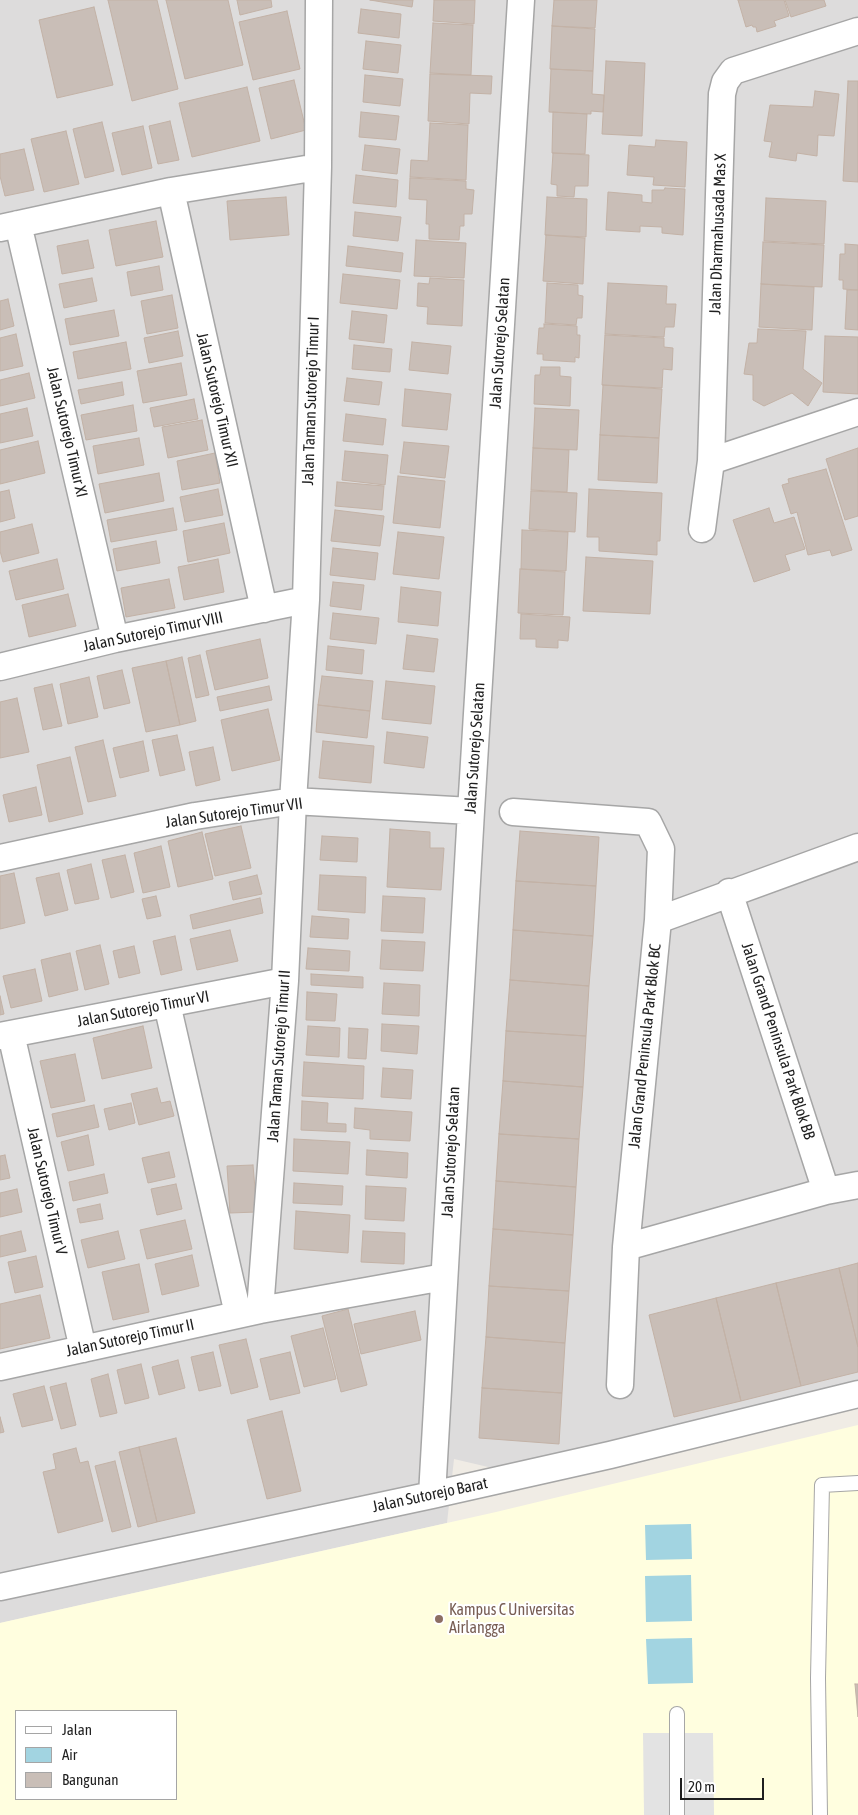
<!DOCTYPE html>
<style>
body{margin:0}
#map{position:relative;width:858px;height:1815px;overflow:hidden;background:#f0ece5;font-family:"Asap Condensed",sans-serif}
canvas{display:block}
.legend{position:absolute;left:15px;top:1710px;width:162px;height:90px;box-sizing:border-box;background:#fff;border:1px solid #a5a5a5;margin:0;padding:6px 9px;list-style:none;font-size:15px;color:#1f1f1f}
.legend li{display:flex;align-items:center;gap:10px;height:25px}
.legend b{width:25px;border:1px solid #a5a5a5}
.scale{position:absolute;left:680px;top:1778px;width:84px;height:22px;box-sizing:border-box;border:2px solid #1f1f1f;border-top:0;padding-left:6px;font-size:15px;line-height:18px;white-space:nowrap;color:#1f1f1f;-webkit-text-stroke:4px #fff;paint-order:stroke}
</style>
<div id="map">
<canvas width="858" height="1815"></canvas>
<ul class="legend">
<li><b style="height:6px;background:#fff"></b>Jalan</li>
<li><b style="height:14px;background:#a2d4e1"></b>Air</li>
<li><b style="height:14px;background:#c9beb7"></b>Bangunan</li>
</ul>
<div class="scale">20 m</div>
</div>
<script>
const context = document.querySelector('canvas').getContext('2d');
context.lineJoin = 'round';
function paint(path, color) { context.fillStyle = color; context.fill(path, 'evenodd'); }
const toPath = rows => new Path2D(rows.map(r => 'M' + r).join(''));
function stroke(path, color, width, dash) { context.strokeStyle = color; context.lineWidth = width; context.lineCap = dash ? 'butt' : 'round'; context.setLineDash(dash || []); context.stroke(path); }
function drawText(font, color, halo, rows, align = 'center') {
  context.font = font + ' "Asap Condensed",sans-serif'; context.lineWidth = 4; context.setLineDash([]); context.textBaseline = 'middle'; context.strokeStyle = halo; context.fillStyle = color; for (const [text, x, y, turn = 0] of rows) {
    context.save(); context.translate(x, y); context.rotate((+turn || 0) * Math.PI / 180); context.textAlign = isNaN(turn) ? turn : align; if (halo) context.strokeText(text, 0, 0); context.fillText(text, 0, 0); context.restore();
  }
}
const residential = toPath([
 [0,0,858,0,858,1380,501,1470,454,1459,447,1523,0,1623]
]);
const education = toPath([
 [858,1425,858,1815,0,1815,0,1623,496,1512],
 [16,1711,176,1711,176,1799,16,1799]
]);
const parking = toPath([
 [643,1733,713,1733,714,1815,644,1815]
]);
const water = toPath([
 [691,1524,692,1559,646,1560,645,1525],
 [691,1575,692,1621,646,1622,645,1576],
 [692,1638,693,1683,648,1684,646,1639]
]);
const building = toPath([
 [108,0,157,0,178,89,132,101,108,0],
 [166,0,228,0,243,65,185,79,166,0],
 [237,0,271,0,272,7,240,15,237,0],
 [370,0,413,0,412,7,370,0],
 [434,0,475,0,474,24,433,21,434,0],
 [554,0,597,0,595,28,552,26,554,0],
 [738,0,784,0,789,16,774,21,776,26,757,32,756,27,753,27,752,25,746,27,738,0],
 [785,0,824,0,826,6,791,17,785,0],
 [94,7,113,85,57,98,39,20,94,7],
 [361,9,401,14,399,38,358,33,361,9],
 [287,11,300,69,253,80,239,22,287,11],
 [433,23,473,25,471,75,430,73,433,23],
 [552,26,595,29,593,71,550,69,552,26],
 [366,41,401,45,398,73,363,69,366,41],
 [606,61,645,63,642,136,602,134,606,61],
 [551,69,593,71,592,94,604,95,603,112,591,111,591,114,549,112,551,69],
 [430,74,492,76,491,94,470,93,469,124,428,121,430,74],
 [365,75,403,79,400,106,363,102,365,75],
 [294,80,306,130,271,139,259,88,294,80],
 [848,81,858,81,858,182,843,181,848,81],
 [247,87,260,141,192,157,179,103,247,87],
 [815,91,839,94,834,136,818,135,817,156,797,153,796,161,769,157,772,142,764,141,770,105,813,107,815,91],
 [361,112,399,116,396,140,359,137,361,112],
 [553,112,587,114,585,154,552,153,553,112],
 [170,121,179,160,158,164,149,126,170,121],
 [102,122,114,171,85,178,73,129,102,122],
 [430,123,468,125,466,180,410,177,411,160,428,161,430,123],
 [143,126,152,168,122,175,112,133,143,126],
 [66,131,79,184,44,192,31,139,66,131],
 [656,140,687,142,685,187,653,185,654,177,627,175,629,145,655,147,656,140],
 [365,145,400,149,397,174,362,170,365,145],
 [24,149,34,190,5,196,0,176,0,154,24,149],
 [553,153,589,155,588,186,575,186,574,197,557,196,557,185,551,184,553,153],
 [356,175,398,180,396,207,353,203,356,175],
 [410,178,466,181,466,189,474,190,472,214,464,214,464,226,460,226,459,240,429,239,429,224,426,224,427,200,409,199,410,178],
 [665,188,685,189,683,235,662,233,662,227,640,226,640,232,606,230,608,192,642,195,642,202,652,203,652,190,664,190,665,188],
 [286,197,289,235,230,240,227,201,286,197],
 [547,197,587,199,586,237,545,235,547,197],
 [766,198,826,201,824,244,764,241,766,198],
 [355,212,401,217,398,241,353,236,355,212],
 [156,221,163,257,116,266,109,230,156,221],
 [546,235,585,238,583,284,543,281,546,235],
 [88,240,94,268,62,274,57,246,88,240],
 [416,240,466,243,464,278,414,276,416,240],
 [763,242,824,245,822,287,761,284,763,242],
 [845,244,858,245,858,290,843,289,843,280,839,280,840,254,845,254,845,244],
 [348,246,403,253,401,272,346,266,348,246],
 [159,266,163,290,131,296,127,272,159,266],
 [343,274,400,280,397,309,340,303,343,274],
 [92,278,97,301,64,308,59,284,92,278],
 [430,278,464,280,462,326,427,324,428,307,417,306,418,283,429,284,430,278],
 [547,283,578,285,578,295,583,296,582,318,577,318,576,325,545,323,547,283],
 [608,283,667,286,666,304,676,304,674,327,665,327,664,337,605,334,608,283],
 [761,284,814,287,812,330,759,327,761,284],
 [847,290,858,290,858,330,845,329,847,290],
 [172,295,178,328,147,334,141,301,172,295],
 [8,299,14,326,0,330,0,301,8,299],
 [114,310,119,336,70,345,65,319,114,310],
 [352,311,387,315,384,343,349,339,352,311],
 [544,324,577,326,577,335,580,335,579,358,575,357,575,362,543,360,543,354,537,354,539,328,544,328,544,324],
 [758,329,806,331,803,369,822,383,808,406,792,393,764,406,753,400,753,375,744,374,749,343,757,343,758,329],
 [178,331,183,356,149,363,144,338,178,331],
 [16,334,23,366,0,371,0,338,16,334],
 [605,335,664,338,664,347,673,348,672,370,663,369,662,388,602,385,605,335],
 [825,336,858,337,858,394,823,392,825,336],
 [126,342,131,369,78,379,73,352,126,342],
 [412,342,451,346,448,374,409,370,412,342],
 [354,345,392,349,390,372,352,369,354,345],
 [181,363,187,395,143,403,137,371,181,363],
 [541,367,560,367,560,376,571,377,570,406,534,404,535,375,540,375,541,367],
 [29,373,35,398,0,406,0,380,29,373],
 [347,378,382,382,379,405,344,401,347,378],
 [122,382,124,395,81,404,78,390,122,382],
 [603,385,662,389,659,438,600,435,603,385],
 [405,389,451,394,447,430,402,426,405,389],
 [194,399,198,419,154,427,150,408,194,399],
 [133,405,137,431,86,440,81,415,133,405],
 [27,408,33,436,0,443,0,414,27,408],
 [535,408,579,410,577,450,533,448,535,408],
 [346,414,386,419,383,445,343,441,346,414],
 [202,420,208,450,168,458,162,427,202,420],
 [600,435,659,438,657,483,598,480,600,435],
 [139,438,144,465,98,474,93,446,139,438],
 [38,441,45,473,0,484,0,450,38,441],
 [404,442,449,446,445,478,400,473,404,442],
 [533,448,569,450,567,492,531,490,533,448],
 [858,448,858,516,845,520,826,459,858,448],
 [345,451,388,455,385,485,342,480,345,451],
 [215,453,220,483,182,490,177,461,215,453],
 [826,469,852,550,832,556,830,550,808,555,797,512,791,514,782,485,789,483,788,479,826,469],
 [159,473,164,501,105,513,99,484,159,473],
 [398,476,445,481,440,528,393,523,398,476],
 [337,482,384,486,382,510,335,506,337,482],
 [218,489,223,515,185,522,180,497,218,489],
 [589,489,662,493,660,541,657,541,657,555,599,551,599,537,587,537,589,489],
 [9,490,15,518,0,522,0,492,9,490],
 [531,491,577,493,575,532,529,529,531,491],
 [173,508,177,530,111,542,107,520,173,508],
 [769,508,774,523,794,517,805,549,785,555,790,570,754,582,733,520,769,508],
 [335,510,384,516,380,546,331,541,335,510],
 [224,523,230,553,188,562,183,531,224,523],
 [32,524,39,553,3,562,0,551,0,532,32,524],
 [522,530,568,532,566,571,521,569,522,530],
 [398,532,444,537,439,579,393,574,398,532],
 [156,541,160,563,117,571,113,549,156,541],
 [333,548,378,553,375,580,330,575,333,548],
 [586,557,653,561,650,614,583,611,586,557],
 [57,559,64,589,16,600,9,571,57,559],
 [218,559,224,592,184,600,178,567,218,559],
 [520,569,565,572,563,615,518,613,520,569],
 [169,579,175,608,126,617,121,588,169,579],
 [333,582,364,585,361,610,330,606,333,582],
 [401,587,441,592,438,626,398,622,401,587],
 [68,594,76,626,29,637,22,605,68,594],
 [333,613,379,618,376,644,330,639,333,613],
 [521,614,570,617,568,641,558,640,558,648,536,647,536,639,520,639,521,614],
 [407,635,438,639,434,672,403,669,407,635],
 [260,639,268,678,215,690,206,651,260,639],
 [328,646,364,650,362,674,326,670,328,646],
 [200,655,209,695,196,698,188,658,200,655],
 [182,657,196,721,180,725,166,661,182,657],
 [166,661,180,725,146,732,132,668,166,661],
 [122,670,130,703,104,709,97,676,122,670],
 [322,676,373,681,370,711,318,705,322,676],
 [89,677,98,717,68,724,60,684,89,677],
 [386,681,435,686,431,724,382,719,386,681],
 [52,684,62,726,43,730,34,688,52,684],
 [269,686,272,700,220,711,217,697,269,686],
 [17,698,29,752,0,758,0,702,17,698],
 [318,705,370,711,367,738,316,732,318,705],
 [268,709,280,760,232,771,221,720,268,709],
 [387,732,428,737,424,768,384,763,387,732],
 [177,735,185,770,160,776,152,740,177,735],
 [103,740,116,796,88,802,75,747,103,740],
 [143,741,149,771,120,778,113,748,143,741],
 [323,741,374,746,371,783,319,778,323,741],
 [213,747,220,780,196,786,189,752,213,747],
 [70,757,83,814,49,822,37,765,70,757],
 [36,787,42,815,9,822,3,795,36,787],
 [241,826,251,868,215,876,205,834,241,826],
 [390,829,430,832,430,848,444,848,441,890,387,887,390,829],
 [520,831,599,837,596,886,516,881,520,831],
 [202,832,213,879,178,887,168,841,202,832],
 [322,836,358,838,357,862,320,860,322,836],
 [161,846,170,887,143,893,134,853,161,846],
 [125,855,134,892,111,898,102,860,125,855],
 [91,864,99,899,75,904,67,870,91,864],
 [14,873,25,923,0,929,0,876,14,873],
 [59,873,68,910,45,916,36,878,59,873],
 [257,875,262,894,233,900,229,882,257,875],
 [320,875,366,877,365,913,318,910,320,875],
 [516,881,596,886,593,936,513,930,516,881],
 [156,896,161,916,147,919,142,899,156,896],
 [383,896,425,898,423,933,381,931,383,896],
 [260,898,263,913,193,929,190,915,260,898],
 [312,916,349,919,348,939,310,937,312,916],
 [230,930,238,961,197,970,190,939,230,930],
 [513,930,593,936,589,986,510,980,513,930],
 [175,936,182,970,161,975,153,941,175,936],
 [382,940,425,942,423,971,380,969,382,940],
 [100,945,109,984,85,990,76,951,100,945],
 [134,946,140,973,119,978,113,951,134,946],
 [308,948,350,951,349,971,306,969,308,948],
 [70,953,78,990,49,997,41,960,70,953],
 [35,969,42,1001,11,1008,3,976,35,969],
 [311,974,363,977,363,988,311,985,311,974],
 [510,980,589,986,586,1036,506,1031,510,980],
 [384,983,420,985,419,1016,382,1014,384,983],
 [307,992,337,994,335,1021,306,1020,307,992],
 [0,996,4,1014,0,1015,0,996],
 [382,1024,419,1026,417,1054,381,1051,382,1024],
 [143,1026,152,1068,102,1079,93,1038,143,1026],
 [308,1026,340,1028,339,1057,306,1055,308,1026],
 [349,1028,368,1029,366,1059,348,1058,349,1028],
 [506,1031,586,1036,583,1087,503,1081,506,1031],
 [75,1054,85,1101,51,1108,40,1061,75,1054],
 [304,1062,364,1066,363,1099,302,1096,304,1062],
 [383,1068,413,1070,411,1099,381,1097,383,1068],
 [503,1081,583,1087,579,1139,499,1134,503,1081],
 [157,1088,161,1103,170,1101,174,1116,139,1125,131,1094,157,1088],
 [302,1101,328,1103,327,1123,346,1124,346,1132,301,1130,302,1101],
 [131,1103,135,1123,109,1130,104,1109,131,1103],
 [94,1105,99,1127,57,1137,52,1114,94,1105],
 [355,1108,412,1112,410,1141,370,1139,370,1130,354,1128,355,1108],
 [499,1134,579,1139,576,1187,496,1181,499,1134],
 [88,1135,94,1165,68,1171,61,1142,88,1135],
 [294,1139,350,1142,348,1174,293,1171,294,1139],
 [367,1150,408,1153,407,1178,366,1175,367,1150],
 [169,1152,175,1177,148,1183,142,1158,169,1152],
 [5,1155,10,1178,0,1180,0,1156,5,1155],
 [253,1165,257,1212,230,1213,227,1166,253,1165],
 [104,1174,108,1193,73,1201,69,1182,104,1174],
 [496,1181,576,1187,573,1235,493,1229,496,1181],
 [294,1183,343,1186,342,1205,293,1203,294,1183],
 [176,1184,182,1209,157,1215,151,1189,176,1184],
 [366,1186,406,1188,404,1221,365,1219,366,1186],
 [17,1189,22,1212,0,1217,0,1193,17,1189],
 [100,1204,103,1219,80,1223,77,1209,100,1204],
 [296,1211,350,1215,348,1253,294,1249,296,1211],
 [185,1220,192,1249,147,1259,140,1230,185,1220],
 [493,1229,573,1235,569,1291,489,1286,493,1229],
 [21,1231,26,1251,0,1257,0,1236,21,1231],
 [118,1231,125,1259,88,1268,81,1240,118,1231],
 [363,1231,405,1233,404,1264,361,1262,363,1231],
 [192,1255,199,1286,162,1295,155,1264,192,1255],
 [36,1256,43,1287,15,1293,8,1262,36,1256],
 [858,1263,858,1347,839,1268,858,1263],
 [139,1264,149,1312,113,1320,102,1272,139,1264],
 [839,1268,858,1347,858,1372,801,1386,776,1283,839,1268],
 [776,1283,801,1386,741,1401,716,1298,776,1283],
 [489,1286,569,1291,565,1343,486,1337,489,1286],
 [40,1295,50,1338,0,1349,0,1304,40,1295],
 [716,1298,741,1401,674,1417,649,1315,716,1298],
 [348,1309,367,1385,341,1392,322,1316,348,1309],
 [415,1311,421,1340,361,1354,354,1324,415,1311],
 [323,1328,336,1379,304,1387,291,1336,323,1328],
 [486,1337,565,1343,562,1393,482,1388,486,1337],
 [246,1339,258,1387,231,1394,219,1345,246,1339],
 [213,1352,221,1386,199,1391,191,1357,213,1352],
 [290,1352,300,1393,270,1400,260,1359,290,1352],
 [178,1360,185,1388,159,1395,152,1367,178,1360],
 [141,1364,149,1398,125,1404,117,1370,141,1364],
 [108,1374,117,1413,100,1417,91,1379,108,1374],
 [66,1383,76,1425,61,1429,50,1387,66,1383],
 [44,1386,53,1420,22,1427,13,1394,44,1386],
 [482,1388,562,1393,559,1444,479,1438,482,1388],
 [282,1411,301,1491,267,1499,247,1420,282,1411],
 [0,1417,4,1432,0,1433,0,1417],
 [176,1438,195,1513,157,1522,139,1447,176,1438],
 [139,1447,157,1522,138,1527,119,1452,139,1447],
 [76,1448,80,1463,88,1461,103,1521,58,1533,43,1472,56,1469,53,1454,76,1448],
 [115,1461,131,1527,112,1532,95,1466,115,1461],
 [855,1684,858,1684,858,1717,855,1684]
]);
const lane = toPath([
 [677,1815,677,1714],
 [820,1815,818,1678,822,1485,858,1483]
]);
const street = toPath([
 [171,191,264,609],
 [18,224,115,639],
 [0,228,171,191,318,167],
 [711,461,858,412],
 [702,529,711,461,722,94,725,82,733,71,858,31],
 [0,667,115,639,306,600],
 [513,812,648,822,661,849,658,920,626,1247,620,1385],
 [0,858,195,816,293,801,471,811],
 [729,892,826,1191],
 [658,920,858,847],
 [167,1004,238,1314],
 [11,1034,83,1349],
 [0,1036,285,981],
 [626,1247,826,1191,858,1185],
 [260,1310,285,981,293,801,306,600,318,167,319,0],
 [0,1367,260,1310,444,1277],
 [432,1495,471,811,521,0],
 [0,1587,432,1495,610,1455,858,1394]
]);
const markers = [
 [439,1619,5,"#8d6e63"]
];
const streetNames = [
 ["Jalan Dharmahusada Mas X",718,234,-88],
 ["Jalan Sutorejo Selatan",500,343,-86],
 ["Jalan Sutorejo Timur XII",217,400,77],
 ["Jalan Taman Sutorejo Timur I",311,401,-88],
 ["Jalan Sutorejo Timur XI",67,432,77],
 ["Jalan Sutorejo Timur VIII",153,632,-12],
 ["Jalan Sutorejo Selatan",475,748,-86],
 ["Jalan Sutorejo Timur VII",234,813,-8],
 ["Jalan Sutorejo Timur VI",143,1009,-11],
 ["Jalan Grand Peninsula Park Blok BB",778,1041,72],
 ["Jalan Grand Peninsula Park Blok BC",645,1046,-84],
 ["Jalan Taman Sutorejo Timur II",279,1056,-86],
 ["Jalan Sutorejo Selatan",451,1152,-87],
 ["Jalan Sutorejo Timur V",47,1191,77],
 ["Jalan Sutorejo Timur II",130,1338,-12],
 ["Jalan Sutorejo Barat",430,1495,-12]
];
const educationNames = [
 ["Kampus C Universitas",449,1610],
 ["Airlangga",449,1628]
];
paint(residential, '#dddcdc');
paint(education, '#fffedf');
paint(parking, '#e3e3e3');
paint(water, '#a2d4e1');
paint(building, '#c9beb7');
stroke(building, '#c3b2a6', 1);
stroke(lane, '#a6a6a6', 16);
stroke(street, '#a6a6a6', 29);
stroke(lane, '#fff', 14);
stroke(street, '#fff', 26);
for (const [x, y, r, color] of markers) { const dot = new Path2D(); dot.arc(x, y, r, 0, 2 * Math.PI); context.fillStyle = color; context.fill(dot); stroke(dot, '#fff', 2); }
drawText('16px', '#1f1f1f', '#fff', streetNames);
drawText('16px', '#785e54', '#fff', educationNames, 'left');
</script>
